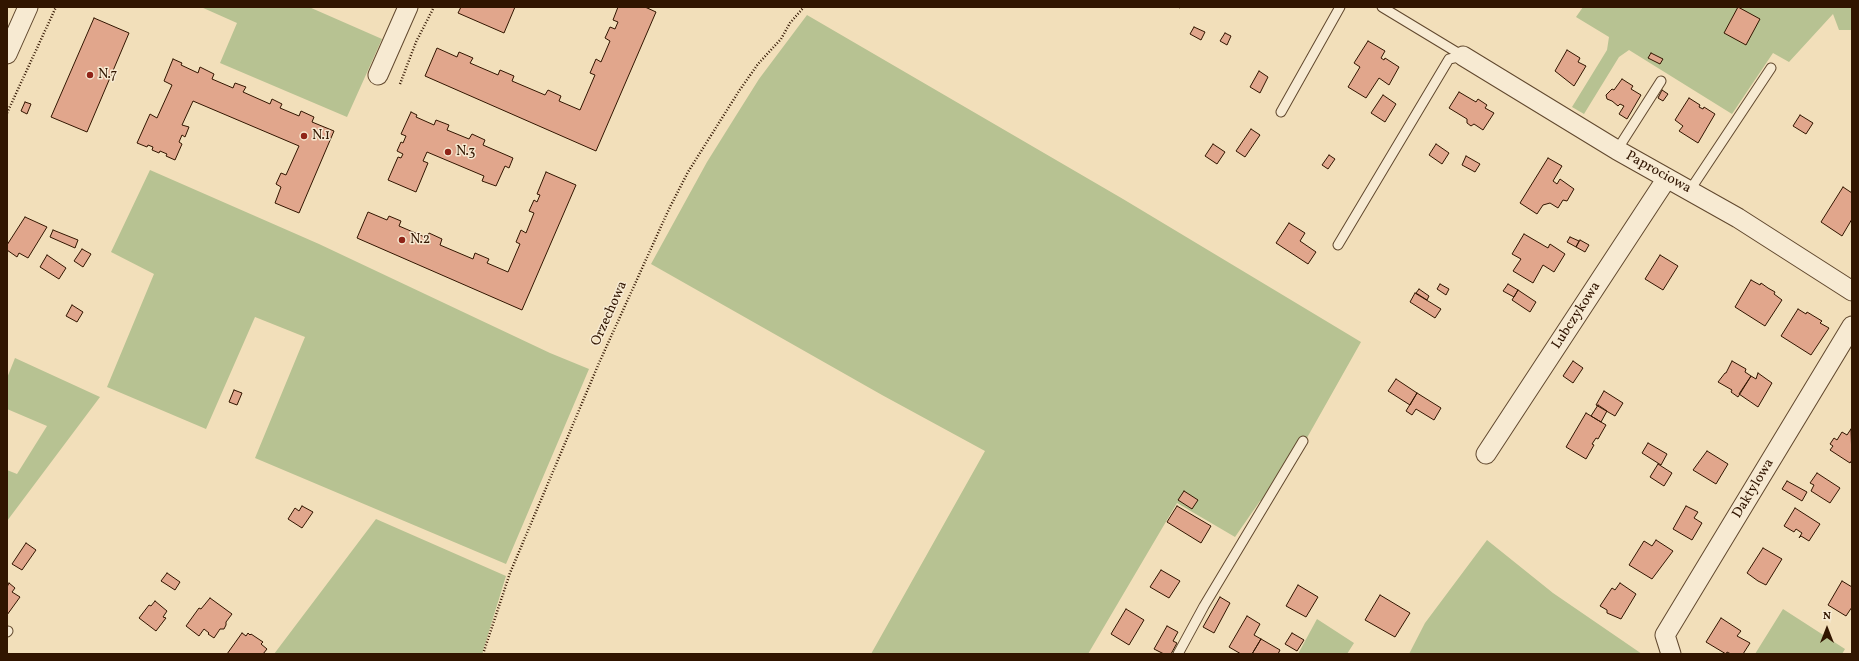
<!DOCTYPE html>
<style>
body{margin:0}
#map{position:relative;width:1859px;height:661px;overflow:hidden;background:#f2dfba;font-family:Vollkorn,serif}
canvas{display:block}
.frame{position:absolute;inset:0;border:8px solid #311500;pointer-events:none}
.north{position:absolute;left:1807px;top:609px;width:40px;height:40px;-webkit-text-stroke:3px #f7ead2;paint-order:stroke;rotate:0deg;font-size:11px;font-weight:700;line-height:16px;text-align:center;color:#311500}
.north::after{content:'';display:block;margin:auto;width:14px;height:18px;background:#311500;clip-path:polygon(50% 0,100% 100%,50% 72%,0 100%)}
</style>
<div id="map">
<canvas width="1859" height="661"></canvas>
<div class="frame"></div>
<div class="north">N</div>
</div>
<script>
const context = document.querySelector('canvas').getContext('2d');
context.lineJoin = 'round';
function paint(path, color) { context.fillStyle = color; context.fill(path, 'evenodd'); }
const toPath = rows => new Path2D(rows.map(r => 'M' + r).join(''));
function stroke(path, color, width, dash) { context.strokeStyle = color; context.lineWidth = width; context.lineCap = dash ? 'butt' : 'round'; context.setLineDash(dash || []); context.stroke(path); }
function drawText(font, color, halo, rows, align = 'center') {
  context.font = font + ' Vollkorn,serif'; context.lineWidth = 3; context.setLineDash([]); context.textBaseline = 'middle'; context.strokeStyle = halo; context.fillStyle = color; for (const [text, x, y, turn = 0] of rows) {
    context.save(); context.translate(x, y); context.rotate((+turn || 0) * Math.PI / 180); context.textAlign = isNaN(turn) ? turn : align; if (halo) context.strokeText(text, 0, 0); context.fillText(text, 0, 0); context.restore();
  }
}
const green = toPath([
 [201,7,309,7,382,39,347,117,220,63,237,23],
 [1583,7,1852,7,1852,30,1839,30,1833,14,1789,62,1773,53,1732,114,1629,50,1619,57,1584,114,1572,107,1607,50,1609,37,1576,17],
 [807,15,1123,199,1361,342,1308,436,1266,502,1260,501,1235,537,1177,503,1088,654,871,654,985,451,882,395,651,264,707,162,737,114,759,79],
 [150,170,319,244,550,353,589,369,506,564,255,458,305,337,255,317,206,429,107,387,154,274,111,252],
 [15,358,100,397,7,521,7,470,17,474,47,426,7,409,7,378],
 [376,519,506,576,482,654,274,654],
 [1487,540,1553,593,1642,654,1409,654,1425,623],
 [1783,609,1845,649,1842,654,1755,654],
 [1317,619,1354,643,1347,654,1298,654]
]);
const building = toPath([
 [461,7,515,7,504,33,458,13,461,7],
 [618,7,645,7,656,12,596,151,425,76,437,48,457,57,459,52,473,58,470,63,498,75,500,70,514,76,512,81,545,95,548,90,561,96,559,101,580,110,595,75,590,73,596,59,601,62,610,41,605,38,610,27,615,29,618,22,613,20,618,7],
 [1738,7,1760,19,1746,45,1724,33,1738,7],
 [94,18,129,33,87,132,51,117,94,18],
 [1194,27,1205,32,1201,40,1190,34,1194,27],
 [1225,33,1231,36,1227,45,1220,41,1225,33],
 [1368,41,1385,51,1381,58,1384,60,1385,58,1399,67,1389,85,1379,78,1366,98,1348,87,1360,67,1354,63,1368,41],
 [1567,50,1580,58,1578,62,1586,66,1574,86,1555,71,1567,50],
 [1651,53,1663,59,1660,64,1648,58,1651,53],
 [173,59,182,63,181,65,198,73,200,67,214,74,212,79,233,88,235,83,246,87,243,92,270,104,272,99,282,104,280,108,299,116,301,111,314,117,312,122,334,131,299,213,275,203,281,187,276,184,281,173,286,175,299,146,193,101,182,125,189,127,185,137,182,135,179,142,182,144,175,160,166,156,167,154,160,151,159,153,152,150,153,147,148,145,147,147,137,143,150,114,157,118,172,85,164,81,173,59],
 [1259,71,1268,77,1260,93,1250,87,1259,71],
 [1622,79,1633,86,1631,89,1641,95,1627,119,1619,114,1624,106,1620,104,1618,106,1612,101,1607,99,1606,95,1612,89,1614,90,1622,79],
 [1662,90,1668,94,1663,101,1658,98,1662,90],
 [1459,92,1476,102,1478,99,1487,105,1485,108,1494,113,1483,130,1474,124,1471,126,1467,123,1467,119,1449,108,1459,92],
 [1383,95,1396,104,1385,122,1371,113,1383,95],
 [1689,98,1700,105,1699,107,1703,109,1704,107,1715,114,1698,143,1679,131,1683,126,1675,120,1689,98],
 [25,102,31,104,27,114,21,111,25,102],
 [411,112,417,115,416,117,434,125,436,120,449,125,447,130,469,139,472,134,485,140,483,145,513,158,509,168,505,166,496,186,482,181,484,176,427,152,423,161,428,163,416,192,388,180,398,157,401,158,403,154,397,151,401,142,403,143,406,136,401,134,411,112],
 [1800,115,1813,123,1806,134,1793,126,1800,115],
 [1251,129,1260,135,1245,157,1236,151,1251,129],
 [1213,144,1225,152,1217,164,1205,156,1213,144],
 [1436,144,1449,153,1442,164,1429,155,1436,144],
 [1329,155,1335,159,1328,169,1322,165,1329,155],
 [1466,156,1480,164,1475,172,1462,165,1466,156],
 [1548,158,1562,166,1553,181,1557,184,1560,179,1574,189,1567,201,1563,200,1558,208,1550,203,1543,205,1537,214,1520,203,1548,158],
 [546,172,576,185,522,310,357,238,368,212,387,220,389,216,401,221,399,226,427,238,429,233,442,239,440,245,473,259,475,253,489,259,487,263,508,272,520,244,516,242,521,230,526,233,534,213,529,211,534,200,537,202,540,195,537,194,546,172],
 [1843,187,1852,193,1852,219,1842,236,1821,222,1843,187],
 [25,217,47,227,28,258,19,253,17,257,7,250,7,245,25,217],
 [1289,223,1305,233,1300,241,1316,252,1308,264,1276,243,1289,223],
 [53,230,78,240,75,248,50,237,53,230],
 [1524,234,1548,248,1550,244,1565,254,1554,272,1543,265,1533,283,1513,271,1521,259,1512,254,1524,234],
 [1570,237,1579,241,1576,247,1567,242,1570,237],
 [1580,240,1589,245,1585,252,1576,247,1580,240],
 [82,249,91,254,83,267,74,261,82,249],
 [47,255,66,268,59,279,40,267,47,255],
 [1660,255,1678,266,1663,290,1645,279,1660,255],
 [1751,280,1760,285,1761,283,1768,288,1775,292,1774,294,1782,300,1765,326,1735,307,1751,280],
 [1440,284,1449,289,1446,295,1437,289,1440,284],
 [1508,284,1518,290,1514,297,1503,291,1508,284],
 [1419,289,1429,296,1427,300,1416,293,1419,289],
 [1518,290,1536,302,1530,312,1512,300,1518,290],
 [1415,293,1441,309,1435,318,1410,302,1415,293],
 [72,305,83,312,77,322,66,316,72,305],
 [1798,309,1806,314,1807,312,1822,321,1820,323,1829,328,1811,355,1781,336,1798,309],
 [1573,361,1583,368,1573,383,1563,376,1573,361],
 [1732,361,1746,369,1745,372,1751,376,1738,397,1731,392,1732,390,1718,382,1725,373,1726,373,1732,361],
 [1758,373,1772,383,1758,407,1739,394,1751,376,1756,379,1758,373],
 [1396,379,1417,393,1410,405,1388,391,1396,379],
 [234,390,242,393,237,405,229,402,234,390],
 [1604,391,1623,403,1615,416,1596,405,1604,391],
 [1417,393,1441,408,1434,420,1416,409,1412,415,1406,411,1417,393],
 [1598,405,1607,411,1601,422,1591,416,1598,405],
 [1586,413,1606,425,1598,439,1596,438,1592,444,1594,445,1586,459,1566,447,1586,413],
 [1851,429,1852,460,1850,463,1830,450,1833,446,1830,444,1834,438,1837,440,1842,432,1847,435,1851,429],
 [1648,443,1667,454,1661,465,1642,453,1648,443],
 [1707,451,1728,464,1716,484,1693,470,1707,451],
 [1658,464,1672,473,1664,486,1650,477,1658,464],
 [1817,473,1840,488,1830,503,1811,491,1814,485,1810,483,1817,473],
 [1787,481,1807,492,1802,501,1782,489,1787,481],
 [1184,491,1198,500,1192,509,1178,500,1184,491],
 [302,506,313,512,302,528,288,519,295,508,299,511,302,506],
 [1177,506,1211,526,1201,543,1167,522,1177,506],
 [1686,506,1698,512,1694,518,1702,523,1692,540,1673,529,1686,506],
 [1795,508,1820,524,1809,541,1801,536,1799,538,1802,533,1796,529,1794,532,1784,526,1795,508],
 [1656,540,1673,551,1652,579,1629,565,1644,541,1652,546,1656,540],
 [26,543,36,550,22,570,12,564,26,543],
 [1763,548,1782,559,1766,585,1758,581,1747,573,1763,548],
 [1161,570,1180,581,1169,598,1150,587,1161,570],
 [167,573,180,582,175,590,161,581,167,573],
 [1842,581,1852,587,1852,607,1846,616,1828,605,1842,581],
 [9,583,15,588,12,592,20,597,7,615,7,587,9,583],
 [1620,583,1636,594,1621,619,1607,613,1607,610,1600,606,1612,588,1615,590,1620,583],
 [1298,585,1318,597,1306,617,1286,606,1298,585],
 [1380,595,1410,613,1395,637,1365,620,1380,595],
 [1220,597,1230,603,1214,633,1203,627,1220,597],
 [210,598,232,614,226,622,226,625,224,629,220,629,214,638,208,634,209,633,204,629,199,636,186,626,199,608,201,609,210,598],
 [155,601,167,611,163,617,166,618,156,631,139,618,149,605,151,606,155,601],
 [1126,609,1144,620,1129,645,1111,634,1126,609],
 [1247,616,1260,624,1254,635,1261,639,1252,654,1241,654,1229,647,1247,616],
 [1721,618,1741,631,1737,636,1750,643,1743,654,1731,654,1727,652,1726,654,1706,642,1721,618],
 [1167,626,1178,632,1173,641,1177,643,1171,654,1164,654,1154,649,1167,626],
 [242,633,246,636,248,633,250,635,251,634,263,642,261,644,267,649,263,654,227,654,242,633],
 [1292,633,1304,640,1297,651,1285,644,1292,633],
 [1261,639,1280,650,1278,654,1252,654,1261,639]
]);
const path = toPath([
 [1179,7,1180,7],
 [400,84,416,42,434,7],
 [7,113,56,7],
 [483,654,510,573,599,363,669,209,688,172,739,91,758,64,781,39,790,23,804,7]
]);
const service = toPath([
 [1281,112,1340,7],
 [1617,150,1661,81],
 [1690,190,1771,68],
 [1338,245,1449,59,1463,56,1382,7],
 [7,632,8,631],
 [1178,654,1204,606,1303,441]
]);
const minor = toPath([
 [7,54,28,7],
 [1463,56,1617,150,1738,218,1852,291],
 [378,75,408,7],
 [1486,454,1667,178],
 [1671,654,1665,635,1852,326]
]);
const markers = [
 [90,75,4,"#8f2418"],
 [304,136,4,"#8f2418"],
 [448,152,4,"#8f2418"],
 [402,240,4,"#8f2418"]
];
const poiNames = [
 ["N.7",98,75],
 ["N.1",312,136],
 ["N.3",456,152],
 ["N.2",410,240]
];
const streetNames = [
 ["Paprociowa",1658,173,29],
 ["Orzechowa",610,314,-66],
 ["Lubczykowa",1577,316,-57],
 ["Daktylowa",1754,489,-59]
];
paint(green, '#b7c292');
paint(building, '#e1a68c');
stroke(building, '#311500', 1);
stroke(service, '#61482e', 11);
stroke(minor, '#61482e', 21);
stroke(path, '#311500', 2.5, [1, 2]);
stroke(service, '#f7ead2', 9);
stroke(minor, '#f7ead2', 19);
for (const [x, y, r, color] of markers) { const dot = new Path2D(); dot.arc(x, y, r, 0, 2 * Math.PI); context.fillStyle = color; context.fill(dot); stroke(dot, '#f7ead2', 1.5); }
drawText('14px', '#311500', '#f7ead2', poiNames, 'left');
drawText('14px', '#311500', '#f7ead2', streetNames);
</script>
